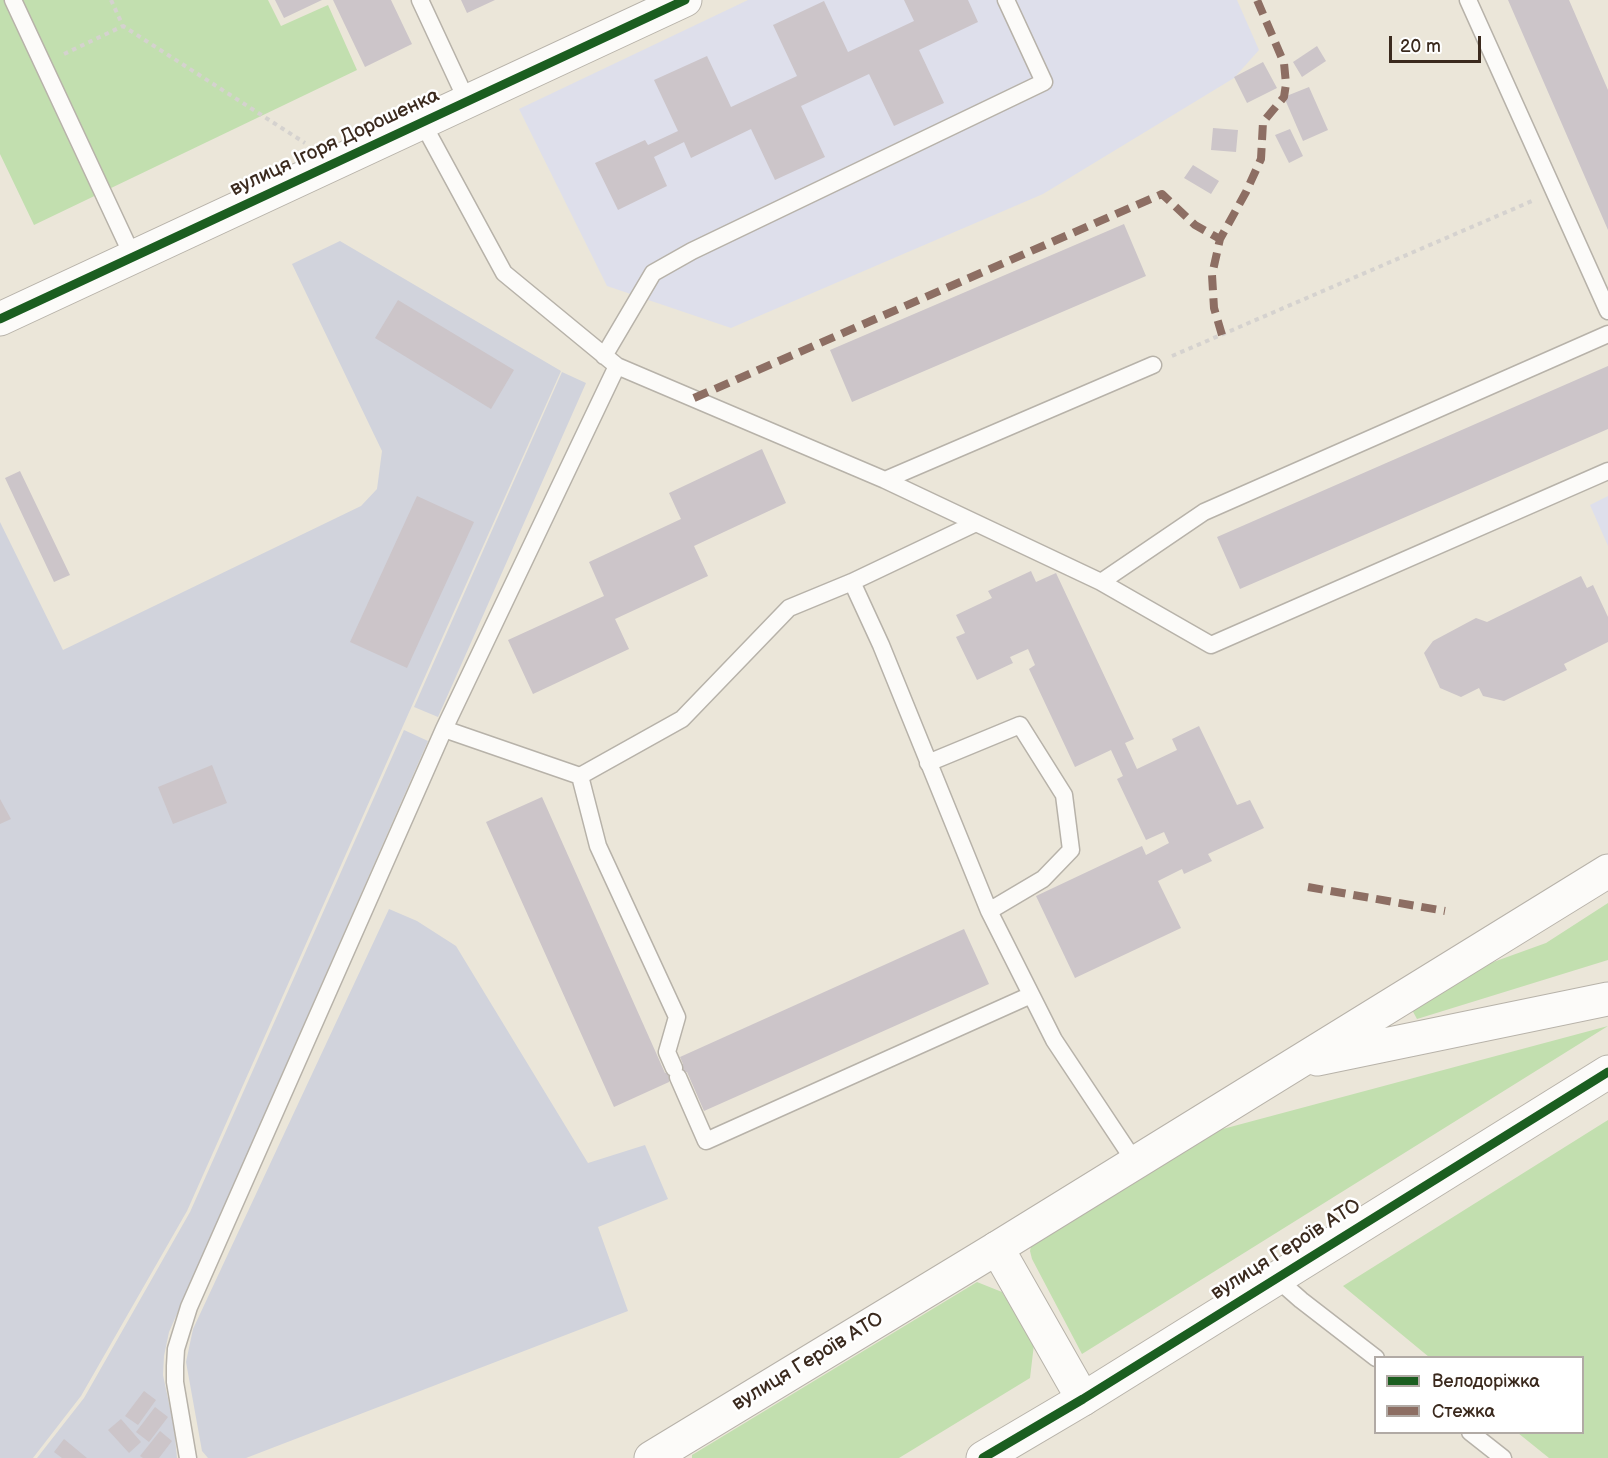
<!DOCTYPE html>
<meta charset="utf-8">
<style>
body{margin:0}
#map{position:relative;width:1608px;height:1458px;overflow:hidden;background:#ebe6d9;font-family:"Balsamiq Sans",sans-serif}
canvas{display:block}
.legend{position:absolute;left:1374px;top:1356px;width:210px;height:78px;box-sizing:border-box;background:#fff;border:2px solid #b1aaa5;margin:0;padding:8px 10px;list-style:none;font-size:18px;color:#3b2a1e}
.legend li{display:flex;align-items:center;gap:12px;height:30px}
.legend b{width:30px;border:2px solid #b1aaa5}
.scale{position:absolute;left:1389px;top:36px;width:92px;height:27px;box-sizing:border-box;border:3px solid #3b2a1e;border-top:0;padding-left:8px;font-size:18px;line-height:21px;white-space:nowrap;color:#3b2a1e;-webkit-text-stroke:4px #fff;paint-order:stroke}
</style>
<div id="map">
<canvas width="1608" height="1458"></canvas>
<ul class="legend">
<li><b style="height:8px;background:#1b5e20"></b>Велодоріжка</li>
<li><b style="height:8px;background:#8d6e63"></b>Стежка</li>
</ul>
<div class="scale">20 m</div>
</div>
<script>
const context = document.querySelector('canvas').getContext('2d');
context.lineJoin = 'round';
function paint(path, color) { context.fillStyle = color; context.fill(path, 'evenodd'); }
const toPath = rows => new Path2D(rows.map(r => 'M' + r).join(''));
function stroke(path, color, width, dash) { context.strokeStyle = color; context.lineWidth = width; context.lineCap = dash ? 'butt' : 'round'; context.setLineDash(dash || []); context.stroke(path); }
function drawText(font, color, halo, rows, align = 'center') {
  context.font = font + ' "Balsamiq Sans",sans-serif'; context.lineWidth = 5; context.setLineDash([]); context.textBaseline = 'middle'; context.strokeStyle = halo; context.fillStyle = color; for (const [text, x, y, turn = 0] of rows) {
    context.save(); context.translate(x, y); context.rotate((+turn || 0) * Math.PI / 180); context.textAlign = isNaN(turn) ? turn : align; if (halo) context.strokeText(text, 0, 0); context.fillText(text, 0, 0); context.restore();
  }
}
const built = toPath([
 [748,0,1237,0,1259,50,1234,78,1043,194,731,328,607,286,519,109],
 [1608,496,1608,546,1590,505]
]);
const industrial = toPath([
 [340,241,561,371,187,1211,81,1396,33,1458,0,1458,0,522,63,650,361,506,377,489,382,451,292,264],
 [562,372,586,383,438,717,414,707],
 [404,730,428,741,169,1332,164,1356,163,1375,174,1427,177,1458,37,1458,84,1398,190,1212],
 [389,909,417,921,456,946,588,1163,645,1145,668,1199,598,1227,628,1311,246,1458,208,1458,202,1451,186,1362,193,1329]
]);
const green = toPath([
 [0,0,268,0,281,26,328,5,357,70,34,225,0,154],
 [1608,903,1608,960,1417,1019,1411,1008,1485,965,1546,943],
 [1608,1026,1082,1354,1032,1259,1030,1251,1031,1246,1204,1134],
 [1608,1120,1608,1458,1549,1458,1518,1433,1582,1432,1582,1358,1429,1357,1343,1286],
 [977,1282,1002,1292,1034,1344,1030,1378,899,1458,692,1458,692,1455]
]);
const building = toPath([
 [275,0,322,0,284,18],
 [333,0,391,0,412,44,365,67],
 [461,0,495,0,467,13],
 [904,0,968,0,978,22,919,50,944,103,894,126,869,74,801,106,825,157,775,180,751,129,691,158,684,142,654,157,667,186,618,210,595,163,645,140,648,145,678,131,654,80,707,56,731,107,797,76,773,25,824,1,848,52,914,21],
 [1508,0,1569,0,1608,90,1608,230],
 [1317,46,1326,61,1302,77,1293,62],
 [1263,62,1277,88,1247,103,1234,77],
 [1309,87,1328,130,1303,141,1284,97],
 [1213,128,1238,130,1236,152,1211,150],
 [1290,129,1303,156,1289,163,1275,135],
 [1193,165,1219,181,1211,194,1184,178],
 [1124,224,1146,276,852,402,830,350],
 [398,300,514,370,491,409,375,338],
 [1608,366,1608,429,1240,589,1217,537],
 [762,449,786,503,694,546,708,576,615,619,629,649,533,694,508,640,604,596,589,562,681,519,669,493],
 [20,471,70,575,54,582,5,478],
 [417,496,474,522,407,668,350,642],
 [1031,571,1036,582,1056,573,1134,739,1125,743,1137,769,1177,750,1172,739,1199,726,1237,805,1250,800,1264,828,1208,854,1212,861,1184,874,1182,869,1158,881,1181,928,1075,978,1036,896,1142,846,1146,855,1169,843,1164,832,1146,840,1117,779,1123,776,1111,750,1075,767,1029,669,1035,665,1028,649,1010,657,1013,663,977,680,956,637,965,633,956,615,992,598,988,591],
 [1581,576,1587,588,1593,585,1608,617,1608,642,1564,664,1567,670,1504,701,1483,696,1479,688,1461,697,1440,688,1424,653,1433,641,1476,618,1487,622],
 [212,765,227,803,173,824,158,787],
 [542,797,665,1073,683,1064,680,1057,964,929,989,984,704,1111,687,1072,669,1081,669,1082,614,1107,486,822],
 [0,799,11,819,0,824],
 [144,1391,156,1400,138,1425,125,1416],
 [155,1407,168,1417,149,1442,136,1432],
 [121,1419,141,1442,129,1453,108,1430],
 [160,1431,172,1441,159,1458,143,1458,140,1456],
 [64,1439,87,1458,62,1458,54,1452]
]);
const path = toPath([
 [111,0,123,26,305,143],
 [64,54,123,26],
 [1172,356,1532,201]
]);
const lane = toPath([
 [13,0,133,257],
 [420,0,467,101],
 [1468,0,1608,311],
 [422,122,504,273,617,366,885,480,1101,582,1211,645,1608,471],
 [604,356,653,273,692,251,1044,82,1006,0],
 [885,480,1153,365],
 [852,582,881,645,989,911,1054,1040,1135,1162],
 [1101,582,1204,512,1608,334],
 [444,729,580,776,682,719,789,608,852,582,976,523],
 [928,763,1020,725,1064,795,1071,850,1043,879,989,911],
 [580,776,598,846,677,1017,667,1052,674,1068],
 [678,1077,706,1141,1031,995],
 [1276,1278,1301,1300,1376,1358],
 [1470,1432,1503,1458],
 [188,1458,175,1382,175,1366,176,1349,189,1307,444,729,617,366]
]);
const street = toPath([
 [0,319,685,0],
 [997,1248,1083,1399]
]);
const secondary = toPath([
 [1317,1059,1608,999],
 [651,1458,997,1248,1608,871],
 [983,1458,1083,1399,1608,1072]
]);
const quiet = toPath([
 [1222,335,1214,308,1212,275,1220,239,1246,192,1261,159,1263,122,1284,97,1286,84,1284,63,1257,0],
 [694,398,1162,194,1195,225,1220,239],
 [1308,887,1445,911]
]);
const cycleway = toPath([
 [0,319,685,0],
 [983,1458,1083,1399,1608,1072]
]);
const streetNames = [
 ["вулиця Ігоря Дорошенка",335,143,-25],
 ["вулиця Героїв АТО",1286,1250,-32],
 ["вулиця Героїв АТО",808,1362,-31]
];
paint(built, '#dedfeb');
paint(industrial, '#d1d3dc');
paint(green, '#c2dfaf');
paint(building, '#ccc5c9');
stroke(lane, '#b7b2a9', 19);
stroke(street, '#b7b2a9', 35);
stroke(secondary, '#b7b2a9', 35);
stroke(path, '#d5d2cf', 4, [4.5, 4.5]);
stroke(lane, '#fcfbf9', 16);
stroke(street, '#fcfbf9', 33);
stroke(secondary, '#fcfbf9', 33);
stroke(quiet, '#8d6e63', 8, [15, 8]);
stroke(cycleway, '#1b5e20', 9);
drawText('20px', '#3b2a1e', '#fff', streetNames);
</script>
